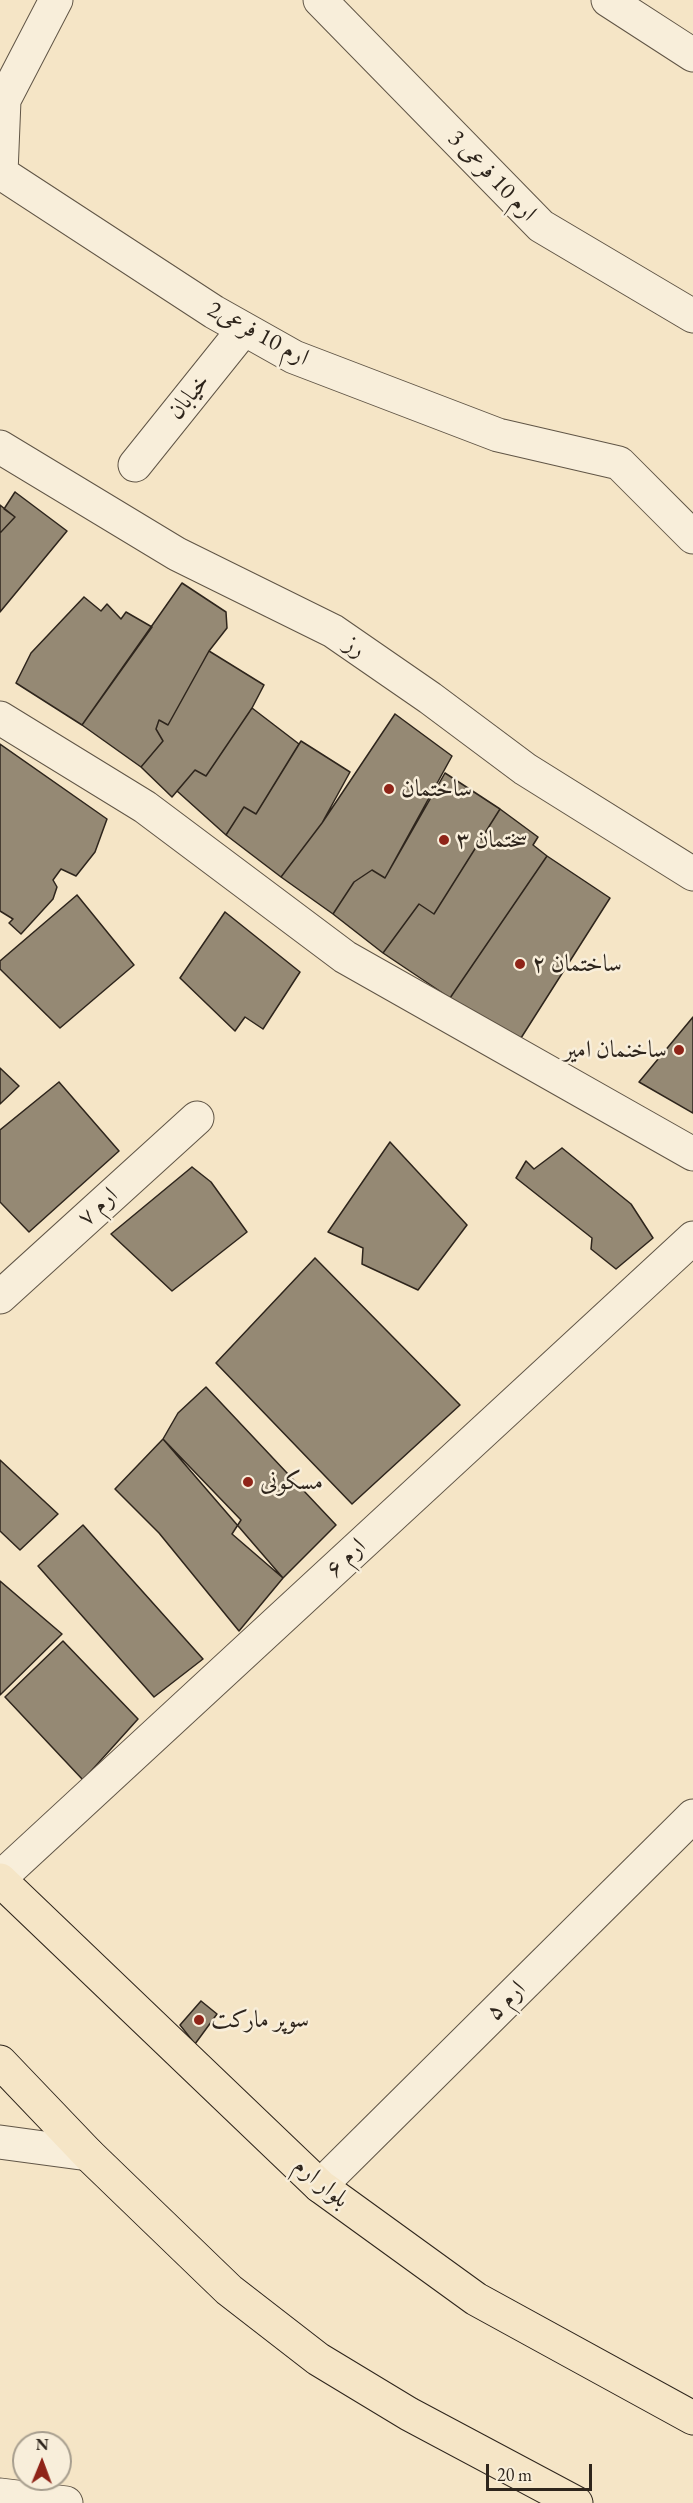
<!DOCTYPE html>
<meta charset="utf-8">
<style>
body{margin:0}
#map{position:relative;width:693px;height:2503px;overflow:hidden;background:#f5e5c6;font-family:"EB Garamond",serif}
canvas{display:block}
.north{position:absolute;left:12px;top:2431px;width:60px;height:60px;box-sizing:border-box;background:#f8eeda;border:2px solid #a79e8e;border-radius:50%;rotate:1deg;font-size:16px;font-weight:700;line-height:24px;text-align:center;color:#2e251c}
.north::after{content:'';display:block;margin:auto;width:21px;height:27px;background:#8f2418;clip-path:polygon(50% 0,100% 100%,50% 72%,0 100%)}
.scale{position:absolute;left:486px;top:2464px;width:106px;height:27px;box-sizing:border-box;border:3px solid #2e251c;border-top:0;padding-left:8px;font-size:18px;line-height:21px;white-space:nowrap;color:#2e251c;-webkit-text-stroke:4px #f8eeda;paint-order:stroke}
</style>
<div id="map">
<canvas width="693" height="2503"></canvas>
<div class="north">N</div>
<div class="scale">20 m</div>
</div>
<script>
const context = document.querySelector('canvas').getContext('2d');
context.lineJoin = 'round';
function paint(path, color) { context.fillStyle = color; context.fill(path, 'evenodd'); }
const toPath = rows => new Path2D(rows.map(r => 'M' + r).join(''));
function stroke(path, color, width, dash) { context.strokeStyle = color; context.lineWidth = width; context.lineCap = dash ? 'butt' : 'round'; context.setLineDash(dash || []); context.stroke(path); }
function drawText(font, color, halo, rows, align = 'center') {
  context.font = font + ' "EB Garamond",Amiri,serif'; context.lineWidth = 5; context.setLineDash([]); context.textBaseline = 'middle'; context.strokeStyle = halo; context.fillStyle = color; for (const [text, x, y, turn = 0] of rows) {
    context.save(); context.translate(x, y); context.rotate((+turn || 0) * Math.PI / 180); context.textAlign = isNaN(turn) ? turn : align; if (halo) context.strokeText(text, 0, 0); context.fillText(text, 0, 0); context.restore();
  }
}
const building = toPath([
 [15,492,67,531,0,612,0,533,15,517,4,509,15,492],
 [0,505,15,517,0,533,0,505],
 [182,583,226,612,227,628,209,651,168,725,159,720,156,729,163,741,141,767,82,725,182,583],
 [84,597,101,611,107,604,121,619,126,612,152,627,82,725,16,683,31,653,84,597],
 [209,651,264,685,252,708,206,776,195,770,172,797,141,767,163,741,156,729,159,720,168,725,209,651],
 [252,708,299,744,256,814,244,807,226,835,177,791,195,770,206,776,252,708],
 [395,714,452,756,385,878,372,870,354,882,333,914,281,877,322,823,395,714],
 [301,741,350,772,322,823,281,877,226,835,244,807,256,814,301,741],
 [0,744,107,819,95,852,76,876,61,869,53,880,57,887,53,899,21,934,9,923,13,919,0,911,0,744],
 [445,773,500,809,434,914,419,904,383,953,333,914,354,882,372,870,385,878,445,773],
 [500,809,538,837,533,845,547,856,450,998,383,953,419,904,434,914,500,809],
 [547,856,610,898,521,1038,450,998,547,856],
 [77,895,134,965,60,1028,0,969,0,961,77,895],
 [225,912,300,972,263,1029,245,1017,235,1031,180,978,225,912],
 [693,1017,693,1113,639,1082,693,1017],
 [0,1068,19,1086,0,1104,0,1068],
 [59,1082,119,1151,29,1232,0,1202,0,1130,59,1082],
 [390,1142,467,1225,418,1290,362,1264,363,1248,328,1232,390,1142],
 [562,1148,631,1204,653,1238,616,1269,591,1249,592,1238,516,1178,526,1161,534,1169,562,1148],
 [192,1167,211,1182,247,1232,172,1291,111,1234,192,1167],
 [315,1258,460,1405,352,1504,216,1363,315,1258],
 [206,1387,336,1525,283,1578,163,1439,178,1413,206,1387],
 [163,1439,241,1520,232,1534,283,1578,239,1631,159,1533,115,1489,163,1439],
 [0,1460,58,1514,20,1550,0,1531,0,1460],
 [83,1525,203,1659,154,1697,38,1566,83,1525],
 [0,1581,62,1634,0,1695,0,1581],
 [63,1641,138,1719,83,1780,5,1697,63,1641],
 [201,2001,217,2014,195,2044,180,2025,201,2001]
]);
const minor = toPath([
 [56,0,4,100,1,173,214,312,294,357,498,435,619,463,693,537],
 [320,0,541,226,693,316],
 [608,0,693,55],
 [0,447,177,554,333,631,430,698,525,769,693,874],
 [135,465,244,329],
 [0,718,145,807,345,957,693,1154],
 [0,1297,197,1118],
 [0,1878,693,1238],
 [0,2142,88,2154],
 [320,2186,693,1816],
 [0,2495,66,2503]
]);
const major = toPath([
 [0,1880,320,2186,476,2299,693,2418],
 [0,2062,88,2154,229,2290,318,2359,409,2414,576,2503]
]);
const markers = [
 [389,789,6,"#8f2418"],
 [444,840,6,"#8f2418"],
 [520,964,6,"#8f2418"],
 [679,1050,6,"#8f2418"],
 [248,1482,6,"#8f2418"],
 [199,2020,6,"#8f2418"]
];
const streetNames = [
 ["ارم 10 فرعی 3",492,176,46],
 ["ارم 10 فرعی2",258,334,28],
 ["خیابان",189,397,-51],
 ["رز",355,647,35],
 ["ارم ۷",98,1207,-42],
 ["ارم ۶",346,1558,-43],
 ["ارم ۵",506,2001,-45],
 ["بلوار ارم",321,2183,40]
];
const poiNames = [
 ["ساختمان",401,789],
 ["سختمان ۳",456,840],
 ["ساختمان ۲",532,964],
 ["ساخنمان امیر",667,1050,"right"],
 ["مسکونی",260,1482],
 ["سوپر مارکت",211,2020]
];
paint(building, '#958974');
stroke(building, '#2e251c', 1.5);
stroke(minor, '#605546', 35);
stroke(major, '#2e251c', 35);
stroke(minor, '#f8eeda', 33);
stroke(major, '#f5e5c6', 33);
for (const [x, y, r, color] of markers) { const dot = new Path2D(); dot.arc(x, y, r, 0, 2 * Math.PI); context.fillStyle = color; context.fill(dot); stroke(dot, '#f8eeda', 2); }
drawText('24px', '#2e251c', '#f8eeda', streetNames);
drawText('24px', '#2e251c', '#f8eeda', poiNames, 'left');
</script>
